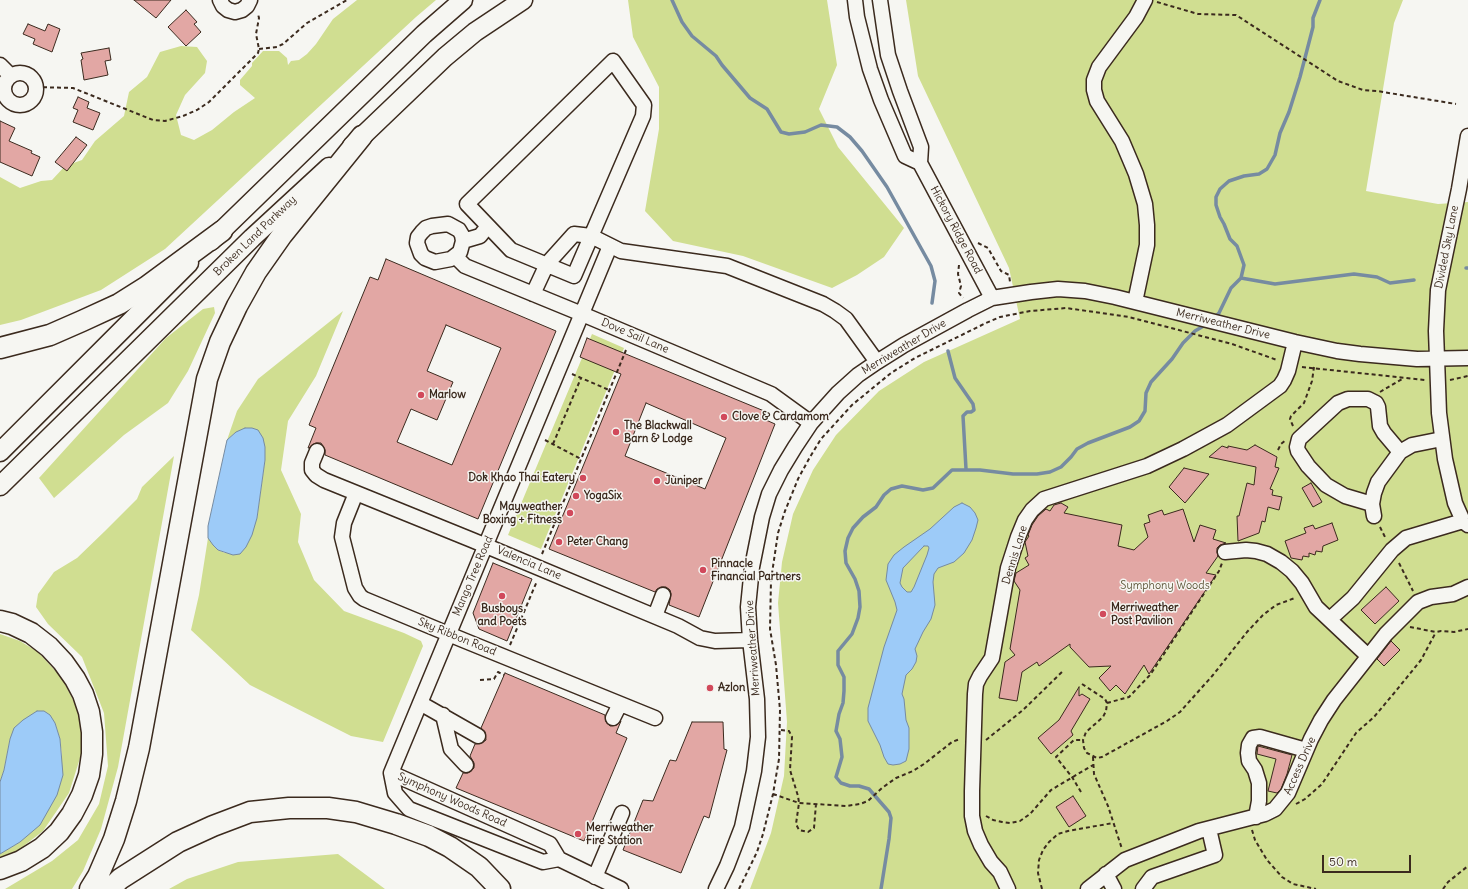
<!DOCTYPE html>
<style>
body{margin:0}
#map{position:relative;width:1468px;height:889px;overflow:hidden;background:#f6f6f2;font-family:Delius,sans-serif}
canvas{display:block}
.scale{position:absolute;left:1322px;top:855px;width:89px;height:18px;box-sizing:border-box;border:2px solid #3b2a1e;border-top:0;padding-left:5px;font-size:12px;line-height:14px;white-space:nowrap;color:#3b2a1e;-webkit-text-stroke:3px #f6f6f2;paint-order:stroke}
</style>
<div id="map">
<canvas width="1468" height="889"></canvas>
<div class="scale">50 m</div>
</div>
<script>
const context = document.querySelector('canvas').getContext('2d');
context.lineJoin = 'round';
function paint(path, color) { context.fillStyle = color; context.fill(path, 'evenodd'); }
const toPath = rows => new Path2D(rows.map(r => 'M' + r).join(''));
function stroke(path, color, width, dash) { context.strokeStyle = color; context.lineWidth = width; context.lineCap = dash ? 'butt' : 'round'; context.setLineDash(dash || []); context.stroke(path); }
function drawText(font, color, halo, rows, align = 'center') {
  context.font = font + ' Delius,sans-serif'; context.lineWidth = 3; context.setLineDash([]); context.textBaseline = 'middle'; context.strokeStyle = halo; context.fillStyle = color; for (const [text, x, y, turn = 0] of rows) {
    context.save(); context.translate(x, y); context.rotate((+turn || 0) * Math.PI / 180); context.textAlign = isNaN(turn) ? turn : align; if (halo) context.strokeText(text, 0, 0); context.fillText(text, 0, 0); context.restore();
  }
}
const green = toPath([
 [357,0,436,0,416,17,165,249,101,290,21,320,0,325,0,177,20,188,41,181,52,180,65,166,82,160,95,141,124,116,129,92,147,77,160,52,181,46,197,47,207,61,205,73,185,95,176,115,181,135,194,140,212,130,234,112,255,98,240,85,240,80,252,66,252,63,263,51,279,51,287,58,288,65,291,61,299,60,307,54,316,44,333,19],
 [628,0,827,0,837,65,819,109,838,147,904,228,884,257,857,275,832,288,743,256,673,241,645,211,659,129,659,87,633,37],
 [906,0,1403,0,1394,23,1366,191,1438,204,1468,202,1468,889,750,889,771,833,784,776,787,722,778,603,782,562,793,514,813,470,836,435,879,391,924,362,1020,319,1009,268,918,76],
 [214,307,215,313,188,371,168,403,124,435,54,498,39,478,166,338,203,309],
 [343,311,316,376,288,421,281,470,301,514,298,542,314,580,344,611,404,633,421,641,423,646,383,742,351,736,250,685,191,630,199,595,208,538,218,550,225,553,257,518,265,460,265,447,236,432,227,440,237,411,258,379],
 [592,334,624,348,541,549,508,535],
 [174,456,118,767,101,829,83,871,72,889,5,889,52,861,78,840,99,804,108,766,104,713,82,657,48,624,36,607,38,594,54,572,77,558,105,531,137,499,142,487],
 [0,634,20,641,38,652,62,678,79,712,83,736,81,755,69,793,43,831,16,852,0,861,0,854,20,842,62,756,60,739,55,723,10,739,4,770,0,782],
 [338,854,385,889,169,889,187,879,238,862]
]);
const water = toPath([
 [245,428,252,428,258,430,263,438,265,447,265,460,257,518,252,535,246,547,240,554,233,555,218,550,213,545,208,538,208,526,227,440,236,432,245,428],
 [962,503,970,507,975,513,978,520,976,528,972,540,964,553,954,562,938,568,934,574,933,582,935,605,931,619,923,632,915,649,917,656,916,662,912,669,906,675,902,694,904,699,906,720,909,728,909,749,906,761,900,764,893,765,888,764,884,757,880,745,868,721,868,708,884,647,897,610,895,602,886,580,888,564,894,555,904,547,930,529,954,507,962,503],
 [924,546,928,546,929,548,927,555,914,587,911,592,907,592,902,587,900,583,903,568,924,546],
 [37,711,44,711,50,715,55,723,60,739,63,775,57,795,40,825,20,842,0,854,0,782,4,770,10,739,14,728,23,720,37,711]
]);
const stream = toPath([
 [672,0,682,22,692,36,716,56,722,65,750,98,767,109,781,132,789,134,805,132,821,125,837,127,850,137,862,151,887,187,931,266,935,281,932,303],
 [1466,268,1468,268],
 [1241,278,1275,284,1354,274,1377,277,1390,283,1414,280],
 [1215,317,1219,313,1231,288,1241,278,1244,265,1237,246,1230,239,1224,224,1220,217,1216,205,1216,197,1220,189,1229,181,1244,176,1259,174,1267,169,1275,155,1280,133,1289,112,1300,77,1313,27,1313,18,1320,0],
 [948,351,955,378,973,404,974,410,971,412,967,412,963,416,966,469],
 [881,889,889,839,891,818,889,812,869,789,859,786,850,786,841,783,836,777,842,757,840,739,836,731,839,714,843,703,844,691,844,677,838,665,838,651,852,634,858,618,860,607,859,591,855,579,846,563,845,551,848,538,853,528,863,517,876,507,884,495,891,489,902,486,923,490,933,488,952,470,980,470,1013,474,1037,474,1050,472,1061,467,1071,457,1077,449,1088,443,1130,427,1139,421,1145,411,1146,393,1151,382,1172,359,1183,343,1195,331,1207,324]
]);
const building = toPath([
 [134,0,171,0,156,18,134,0],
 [186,10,197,22,194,24,201,32,186,46,168,27,186,10],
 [28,24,45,31,48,24,60,29,52,52,33,44,35,39,23,34,28,24],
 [109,48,111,60,105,61,108,75,84,80,81,60,83,59,81,53,109,48],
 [78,97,89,102,87,108,100,113,93,130,73,122,78,110,73,108,78,97],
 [0,121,15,128,9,141,32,151,31,153,40,157,32,176,0,162,0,121],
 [76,137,87,145,67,171,55,162,76,137],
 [386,259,556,331,478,519,325,455,325,450,321,443,316,443,312,445,309,448,308,448,316,428,309,425,370,277,378,280,386,259],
 [446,325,501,348,452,465,397,442,411,409,437,420,453,382,427,371,446,325],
 [587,338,769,413,766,420,775,424,699,617,669,605,671,594,670,590,666,587,661,587,657,589,655,592,549,549,621,374,580,357,587,338],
 [646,403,726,438,705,489,625,456,646,403],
 [1255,445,1277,457,1275,467,1279,468,1270,489,1273,490,1272,495,1282,497,1279,510,1268,507,1265,522,1262,521,1259,533,1238,541,1237,516,1239,516,1247,483,1254,485,1256,467,1209,457,1222,446,1228,448,1228,446,1247,450,1255,445],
 [1184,468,1209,474,1185,503,1169,487,1184,468],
 [1311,483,1322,502,1313,507,1302,488,1311,483],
 [1061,503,1068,507,1064,513,1122,525,1118,546,1134,550,1148,537,1144,524,1150,522,1148,515,1162,510,1164,515,1183,509,1194,542,1200,525,1216,530,1213,539,1226,543,1220,545,1217,548,1217,552,1218,556,1206,573,1216,575,1149,674,1144,665,1125,694,1116,685,1110,691,1099,678,1111,666,1089,667,1070,647,1070,644,1039,666,1037,662,1022,672,1017,701,999,698,1005,662,1015,655,1010,649,1020,590,1014,581,1016,573,1029,565,1025,558,1028,556,1025,542,1029,536,1028,535,1032,525,1038,516,1046,509,1050,511,1054,505,1061,503],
 [1332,523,1338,540,1323,546,1322,552,1316,551,1315,555,1309,553,1309,557,1303,556,1302,560,1291,558,1285,541,1306,533,1304,528,1313,525,1315,529,1332,523],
 [493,563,532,579,507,641,479,629,473,613,493,563],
 [1386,587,1399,601,1375,624,1361,610,1386,587],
 [1391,641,1400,650,1384,666,1377,659,1391,641],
 [505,673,605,715,606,722,610,726,617,725,621,721,616,733,627,738,584,841,456,788,463,773,468,773,474,768,474,763,470,756,475,744,482,743,486,740,485,732,481,728,505,673],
 [1079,687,1079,696,1082,694,1090,699,1071,731,1073,735,1051,754,1038,738,1059,720,1079,687],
 [692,722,723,722,724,749,727,750,709,818,704,816,681,873,623,850,643,800,653,801,670,760,676,761,692,722],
 [1258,746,1292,755,1287,774,1281,789,1277,793,1268,791,1276,759,1257,754,1258,746],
 [1073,796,1086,816,1069,827,1056,807,1073,796]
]);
const path = toPath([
 [1157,2,1198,14,1236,15,1338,81,1363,90,1377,91,1456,104],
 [259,49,277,47,283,44,307,23,347,0],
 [36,87,73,88,153,120,165,121,183,116,197,110,209,102,258,53,259,49,256,34,259,18,258,14],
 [978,243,988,248,1001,271,1009,275,1010,282],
 [959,265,958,274,961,286,959,293,963,298],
 [1302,367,1425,380],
 [572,374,609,390],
 [1450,380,1468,376],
 [1380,392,1402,379],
 [1293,426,1290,419,1291,416,1304,403,1312,381,1314,367],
 [545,440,581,459],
 [553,444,581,378],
 [1278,450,1281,444,1286,440],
 [1380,527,1386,539],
 [542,554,626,350],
 [1399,563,1413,591],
 [1410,627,1436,632,1441,631,1454,632,1468,629],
 [510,645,537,581],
 [480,680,494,679,498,672,504,675],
 [1082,684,1105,699,1107,703,1106,711,1103,717,1086,732,1083,740,1084,748,1087,753,1097,758,1102,757,1167,721,1180,712,1213,675,1247,632,1263,615,1276,605,1295,598],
 [1107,703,1129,697,1150,675,1219,571,1222,563],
 [781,730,789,731,792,737,790,770,798,796,799,803,796,824,799,830,808,832,814,828,816,804],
 [986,740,1023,710,1063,671],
 [1093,757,1094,774,1108,806,1122,849],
 [1081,792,1072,777,1056,757,1074,740,1083,740],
 [773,794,799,803,846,806,860,804,868,801,882,788,896,778,913,771,924,764,952,742,960,739],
 [1296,804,1305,799,1322,784,1356,733,1374,717,1395,692,1421,660,1436,632],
 [986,816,993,820,1002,822,1010,823,1020,821,1030,814,1051,790,1093,765],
 [1252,830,1255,840,1267,860,1282,877,1293,884,1316,889],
 [739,889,757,852,763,834,773,794,779,759,780,710,776,665,770,629,771,580,778,533,785,511,798,479,810,457,821,439,852,405,891,373,915,358,986,323,1000,317,1030,311,1066,308,1129,317,1232,344,1277,360],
 [1042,889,1038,873,1039,860,1043,850,1049,842,1058,834,1068,831,1113,823],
 [1443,889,1448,882,1468,866]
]);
const minor = toPath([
 [220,0,223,6,228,10,235,12,242,10,247,6,250,0],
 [855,0,857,17,870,69,881,100,905,156,920,163],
 [880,0,888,55,900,91,921,147,920,163,992,298],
 [613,61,644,105,643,116,574,276,511,250,467,204,613,61],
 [0,65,11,76],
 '4 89a16 16 0 1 1 32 0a16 16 0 1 1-32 0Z',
 [1468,136,1459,189,1438,290,1436,331,1439,413,1445,459,1455,503,1463,521,1468,525],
 [448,224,459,230,462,235,463,241,460,252,451,259,435,262,425,258,421,254,417,243,418,237,422,232,426,228,432,226,448,224],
 [463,241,480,236,488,226],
 [456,257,465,266,582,314,771,394,811,423],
 [533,294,547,264,574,234,591,236,621,251,727,266,823,304,835,311,846,319,877,362],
 [1135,302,1147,245,1147,225,1145,204,1136,174,1122,141,1097,101,1094,90,1094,80,1099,67,1136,17,1145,0],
 [317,451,312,463,312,470,316,475,324,480,472,540,678,626,700,638,715,641,750,640],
 [356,493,344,523,342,537,355,588,360,596,364,599,463,640,655,718],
 [1372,504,1345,496,1326,485,1308,466,1298,451,1297,447,1299,439,1338,403,1348,399,1368,399,1376,403,1378,407,1380,426,1384,433,1400,452],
 [1374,516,1372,504,1374,493,1378,482,1400,452,1412,445,1442,439],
 [1225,552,1246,550,1256,551,1267,554,1281,562,1292,571,1302,583,1316,607,1368,656],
 [655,616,663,595],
 [1330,619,1353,598,1392,550,1406,538,1463,521],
 [420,703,478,736],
 [443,715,451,749,466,765],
 [613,718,620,704],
 [391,773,610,246],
 [391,773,550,844,559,859,621,889],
 [391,773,395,793,409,809,543,862,559,859],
 [1256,817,1259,801,1259,783,1255,770,1249,761,1248,753,1249,745,1253,738,1260,737,1306,750],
 [1106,874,1114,889],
 [595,877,622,813],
 [716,889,727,866,742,827,754,771,758,737,757,699,750,640,748,607,752,567,762,517,769,494,781,470,795,447,811,423,838,393,858,375,877,362,904,345,968,310,992,298,1031,292,1058,289,1085,291,1115,297,1295,342,1337,351,1360,354,1417,359,1468,358],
 [1008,889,1000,872,991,862,981,845,975,831,972,816,972,791,975,694,976,684,980,676,992,658,1008,568,1018,537,1025,520,1032,510,1044,499,1147,466,1183,449,1227,425,1280,386,1284,380,1288,371,1295,342],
 [1088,889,1125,860,1199,831,1265,814,1275,809,1288,793,1311,739,1321,720,1334,700,1386,634,1418,602,1431,597,1453,594,1468,587],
 [1143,889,1152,877,1215,855,1209,829]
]);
const major = toPath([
 [352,146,445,57,475,32,523,0],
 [211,241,424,34,463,0],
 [0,452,189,263],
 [0,486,252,238,329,167]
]);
const highway = toPath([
 [0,348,50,335,82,321,119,304,146,287,222,231],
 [0,621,12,624,31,633,49,647,63,662,75,679,83,694,89,712,92,732,92,754,89,775,82,795,72,814,59,832,42,848,21,861,0,869],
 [90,889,98,876,114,839,126,801,139,748,207,379,220,342,237,306,256,272,282,235,362,136],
 [110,889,120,879,178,842,213,826,250,812,289,808,328,808,356,812,396,824,429,836,450,847,479,867,500,889]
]);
const markers = [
 [421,395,4,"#d1495b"],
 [724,417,4,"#d1495b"],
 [616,432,4,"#d1495b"],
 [583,478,4,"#d1495b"],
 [657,481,4,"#d1495b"],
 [576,496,4,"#d1495b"],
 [570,513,4,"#d1495b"],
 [559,542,4,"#d1495b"],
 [703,570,4,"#d1495b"],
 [502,596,4,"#d1495b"],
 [1103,614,4,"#d1495b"],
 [710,688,4,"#d1495b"],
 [578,834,4,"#d1495b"]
];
const streetNames = [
 ["Hickory Ridge Road",956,230,62],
 ["Broken Land Parkway",255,236,-44],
 ["Divided Sky Lane",1447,247,-79],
 ["Merriweather Drive",1223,324,14],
 ["Dove Sail Lane",635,336,23],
 ["Merriweather Drive",904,347,-31],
 ["Dennis Lane",1015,555,-73],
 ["Valencia Lane",529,563,23],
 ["Mango Tree Road",473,576,-67],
 ["Sky Ribbon Road",457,637,22],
 ["Merriweather Drive",753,648,-94],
 ["Access Drive",1300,766,-66],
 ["Symphony Woods Road",452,800,24]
];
const poiNames = [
 ["Marlow",429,395],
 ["Clove & Cardamom",732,417],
 ["The Blackwall",624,426],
 ["Barn & Lodge",624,439],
 ["Dok Khao Thai Eatery",575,478,"right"],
 ["Juniper",665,481],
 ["YogaSix",584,496],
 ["Mayweather",562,507,"right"],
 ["Boxing + Fitness",562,520,"right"],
 ["Peter Chang",567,542],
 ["Pinnacle",711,564],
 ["Financial Partners",711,577],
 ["Merriweather",1111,608],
 ["Post Pavilion",1111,621],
 ["Busboys",502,609,"center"],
 ["and Poets",502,622,"center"],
 ["Azlon",718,688],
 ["Merriweather",586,828],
 ["Fire Station",586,841]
];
const parkNames = [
 ["Symphony Woods",1165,586]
];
paint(green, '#d0de91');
paint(water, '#9dcbf8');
stroke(water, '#768ba1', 1);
stroke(stream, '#768ba1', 3.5);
paint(building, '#e2a7a4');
stroke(building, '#3b2a1e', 1);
stroke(minor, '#3b2a1e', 17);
stroke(major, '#3b2a1e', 21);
stroke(highway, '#3b2a1e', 23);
stroke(path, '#3b2a1e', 2, [4, 3]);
stroke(minor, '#f6f6f2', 14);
stroke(major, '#f6f6f2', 18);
stroke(highway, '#f6f6f2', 20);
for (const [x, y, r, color] of markers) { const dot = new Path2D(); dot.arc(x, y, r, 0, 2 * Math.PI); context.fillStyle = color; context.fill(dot); stroke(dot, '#f6f6f2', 1.5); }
drawText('11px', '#3b2a1e', '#f6f6f2', streetNames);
drawText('bold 11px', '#3b2a1e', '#f6f6f2', poiNames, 'left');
drawText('11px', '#60573b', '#f6f6f2', parkNames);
</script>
